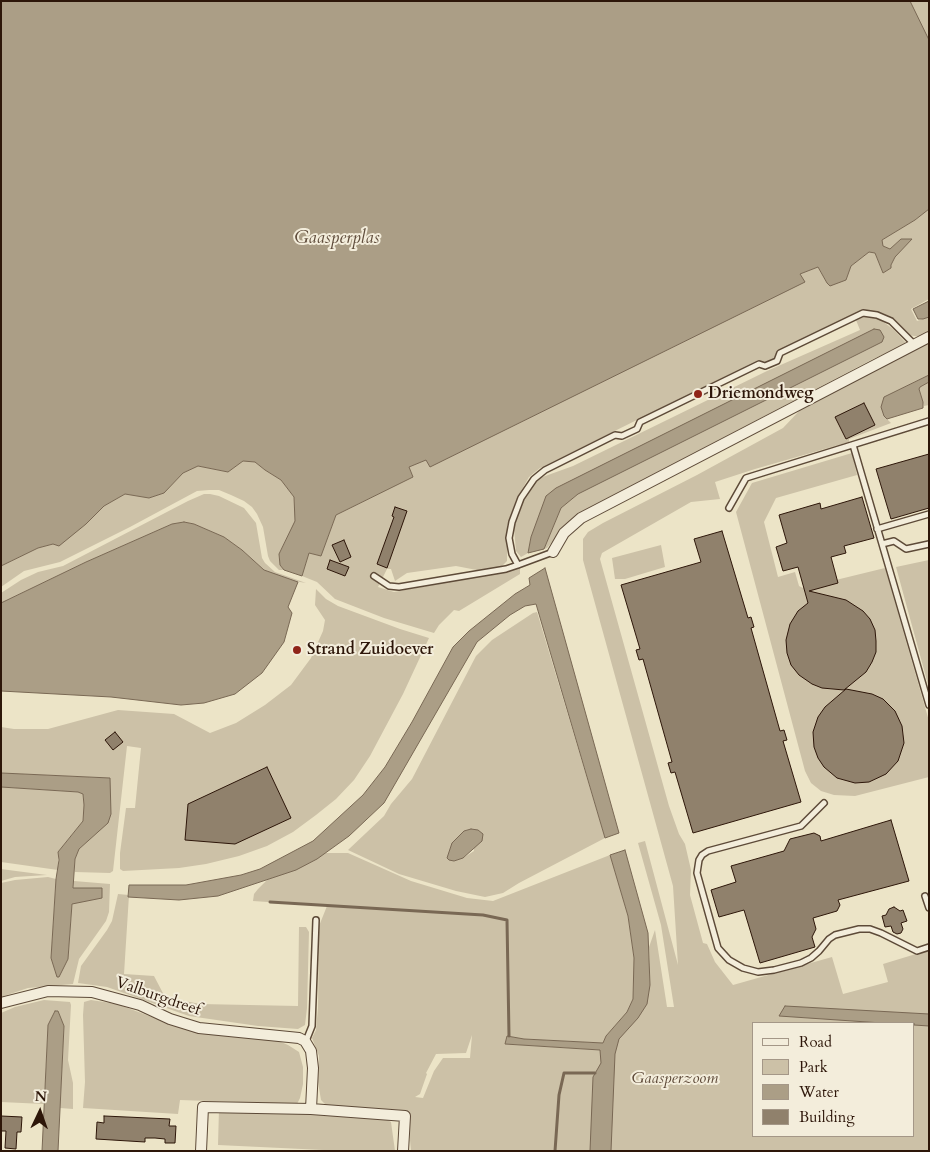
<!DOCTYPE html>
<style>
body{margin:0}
#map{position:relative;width:930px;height:1152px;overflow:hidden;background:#ece4c7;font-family:Cardo,serif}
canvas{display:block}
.frame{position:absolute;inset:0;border:2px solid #2d1609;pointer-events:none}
.legend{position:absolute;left:752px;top:1022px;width:162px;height:115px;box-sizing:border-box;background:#f3eddb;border:1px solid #a49787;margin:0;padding:6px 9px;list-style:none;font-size:15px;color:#2d1609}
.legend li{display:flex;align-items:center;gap:10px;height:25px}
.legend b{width:25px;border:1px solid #a49787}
.north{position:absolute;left:15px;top:1087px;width:50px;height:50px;-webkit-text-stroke:4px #f3eddb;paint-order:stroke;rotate:3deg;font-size:14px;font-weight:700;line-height:20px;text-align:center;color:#2d1609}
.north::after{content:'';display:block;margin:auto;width:18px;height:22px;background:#2d1609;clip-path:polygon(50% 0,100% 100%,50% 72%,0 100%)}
</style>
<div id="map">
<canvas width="930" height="1152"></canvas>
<div class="frame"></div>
<ul class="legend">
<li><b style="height:6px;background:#f3eddb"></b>Road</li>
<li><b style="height:14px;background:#ccc1a7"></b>Park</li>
<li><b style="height:14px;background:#ab9e86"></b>Water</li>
<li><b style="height:14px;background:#90816c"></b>Building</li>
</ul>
<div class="north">N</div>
</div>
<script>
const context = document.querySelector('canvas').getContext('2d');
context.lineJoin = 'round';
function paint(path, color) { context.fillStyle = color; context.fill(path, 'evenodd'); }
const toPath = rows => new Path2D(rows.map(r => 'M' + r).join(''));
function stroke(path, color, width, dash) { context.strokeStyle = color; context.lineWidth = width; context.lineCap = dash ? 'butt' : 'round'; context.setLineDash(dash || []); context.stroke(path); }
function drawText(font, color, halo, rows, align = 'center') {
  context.font = font + ' Cardo,serif'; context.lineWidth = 4; context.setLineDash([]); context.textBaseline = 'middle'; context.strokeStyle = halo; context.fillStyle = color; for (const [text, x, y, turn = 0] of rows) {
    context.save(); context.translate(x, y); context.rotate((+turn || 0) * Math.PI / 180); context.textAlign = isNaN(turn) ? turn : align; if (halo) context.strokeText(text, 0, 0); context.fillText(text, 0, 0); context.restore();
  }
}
const green = toPath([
 [910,1,929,1,929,40,922,29],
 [929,209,929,299,911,309,917,321,929,317,929,332,921,337,908,335,889,316,882,313,862,310,777,351,775,359,767,363,758,360,540,468,529,477,516,500,507,526,507,561,500,568,482,571,456,566,407,573,395,581,391,569,387,569,378,587,394,592,505,572,520,566,520,574,459,611,454,610,439,625,434,633,384,618,335,599,317,582,302,576,309,553,321,556,336,515,413,477,409,467,426,459,430,466,804,282,800,274,818,267,827,283,846,280,851,266,869,252,875,253,883,273,891,268,891,266,895,257,911,239,901,239,890,249,882,246,882,240,915,220],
 [863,317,878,318,893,329,907,344,873,359,586,510,569,522,547,548,544,549,561,508,578,494,882,342,556,488,531,537,528,553,521,557,516,551,514,529,516,521,527,492,537,479,573,466,767,371,860,330,856,320],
 [929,342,929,375,884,397,884,416,891,423,849,439,849,442,755,469,715,482,720,499,691,502,602,553,600,559,669,806,679,834,685,844,691,870,690,895,703,943,707,944,715,962,733,985,832,957,843,994,888,982,883,964,929,950,929,1151,411,1151,408,1118,400,1110,326,1105,321,1100,318,1082,319,1056,312,1038,316,1030,318,1008,319,926,327,906,253,901,254,894,258,889,267,880,325,853,348,853,411,881,467,898,493,901,610,855,628,916,634,958,633,999,627,1012,606,1036,603,1043,524,1039,507,1036,505,1044,599,1050,650,985,649,947,655,930,667,1007,674,1007,661,925,638,843,645,841,678,965,673,886,583,560,583,539,588,532,603,523,697,475,783,428,802,408],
 [754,1023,914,1023,914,1136,754,1136],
 [472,1035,470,1058,443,1058,434,1071,423,1098,415,1097,420,1094,427,1074,426,1073,436,1054,466,1053],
 [929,382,929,405,924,406,919,390,919,387],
 [852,453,857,475,776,498,764,522,778,577,795,572,799,586,803,588,885,568,929,721,929,777,855,796,834,795,821,791,811,783,805,771,736,512,752,483],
 [243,461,255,462,265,470,281,480,294,497,296,521,279,554,280,565,284,570,279,570,270,561,268,556,263,527,257,514,252,507,244,501,231,495,219,490,209,490,197,491,130,527,60,562,24,571,1,587,1,566,38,548,53,544,86,524,104,506,125,494,149,498,164,493,183,473,198,466,228,472],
 [204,494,210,494,219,496,244,508,256,523,262,558,265,563,275,572,306,583,294,581,271,574,264,570,242,550,224,537,194,524,184,522,172,524,86,562,1,603,1,593,21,580,38,572,63,566,188,501],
 [661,545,665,567,625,579,615,579,612,558],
 [929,560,929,688,896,567],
 [316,589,326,599,338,606,400,629,429,638,403,694,370,756,354,780,336,799,316,815,293,832,267,846,239,856,206,864,179,868,123,871,120,869,120,853,126,808,135,808,141,748,127,746,113,871,110,873,75,872,75,859,79,849,107,823,110,778,1,773,1,727,14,729,48,729,118,710,174,714,210,733,236,723,265,705,291,685,311,658,323,631,325,620,315,605],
 [537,612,605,838,519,883,503,893,485,897,456,891,399,874,348,850,384,816,391,804,412,779,476,656,492,640,533,613],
 [471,829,474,851,463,858,454,861,457,838,464,831],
 [1,787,78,792,83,794,84,805,83,821,58,852,58,870,1,862],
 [1,869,16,871,47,875,15,877,1,881],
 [48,877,56,879,51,958,58,977,68,959,74,881,110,884,109,912,106,921,79,959,73,984,28,988,1,997,1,883,15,880],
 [118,894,129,895,124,974,154,976,165,997,200,1004,298,1006,299,927,306,927,309,932,307,1008,305,1025,298,1029,258,1026,189,1016,107,987,78,983,81,966,107,930,112,921],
 [44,1000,70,1002,71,1005,68,1060,73,1083,73,1109,60,1108,64,1026,58,1011,55,1011,48,1025,44,1104,1,1102,1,1013,15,1007],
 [91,1000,117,1004,187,1030,219,1035,274,1039,288,1045,299,1052,303,1067,303,1084,300,1098,297,1104,180,1100,178,1114,83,1108,85,1082,83,1015,84,1002],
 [219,1109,386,1119,391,1122,395,1151,344,1151,218,1145]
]);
const water = toPath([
 [1,1,910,1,929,40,929,209,915,220,882,240,883,246,890,249,901,239,912,239,895,257,891,265,891,268,883,273,875,253,869,252,851,266,846,280,830,286,827,283,818,267,800,274,805,282,430,467,426,460,409,467,413,477,336,515,321,556,309,553,302,576,284,570,280,565,279,554,295,521,294,497,281,480,265,470,255,462,243,461,228,472,198,466,183,473,164,493,149,498,125,494,104,506,86,524,59,546,53,544,38,548,1,566,1,1],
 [929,301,929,317,923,319,918,319,913,309,929,301],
 [874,329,880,330,884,337,882,342,578,494,561,508,544,549,528,553,531,537,546,496,556,488,874,329],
 [929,375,929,382,920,387,919,389,923,402,923,408,887,419,884,416,881,407,884,397,929,375],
 [184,522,194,524,224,537,242,550,264,570,298,582,288,607,292,613,284,642,262,673,235,694,204,703,181,705,111,697,1,691,1,603,86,562,172,524,184,522],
 [545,568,619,833,605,838,536,604,525,606,510,615,477,642,384,803,349,836,317,859,296,870,218,896,179,900,128,897,129,885,186,885,241,875,260,869,313,841,363,795,385,767,412,722,453,647,469,631,515,594,530,585,529,578,545,568],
 [1,773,110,778,111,814,108,823,79,849,75,859,73,888,102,888,102,898,72,904,68,959,59,977,57,977,51,958,56,879,59,860,58,852,83,821,84,805,83,794,78,792,1,787,1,773],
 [471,829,478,830,483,834,482,841,463,858,454,861,449,860,447,858,452,843,464,831,471,829],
 [625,850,648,933,650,985,647,1004,638,1018,619,1039,615,1054,611,1151,590,1151,593,1077,601,1063,600,1050,505,1044,507,1036,524,1039,603,1043,606,1036,627,1012,633,999,634,958,628,916,610,855,625,850],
 [785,1006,929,1014,929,1026,914,1025,914,1023,882,1023,779,1016,785,1006],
 [55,1011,58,1011,64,1026,58,1151,42,1151,48,1025,55,1011]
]);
const stream = toPath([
 [270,902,483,915,507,920,509,1036],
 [555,1151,559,1095,564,1073,595,1073]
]);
const building = toPath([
 [864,403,875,425,846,439,835,417,864,403],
 [929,454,929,508,891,519,876,469,929,454],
 [862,497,874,538,844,546,846,553,831,557,838,583,809,591,846,600,863,611,870,619,875,630,876,641,876,652,872,662,866,672,844,690,822,688,812,684,799,675,791,665,787,653,786,640,790,624,798,611,808,603,798,567,783,571,776,547,787,543,779,515,820,503,821,509,862,497],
 [395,507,407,511,387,568,377,564,394,517,392,516,395,507],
 [722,531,748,618,751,617,754,627,751,628,780,731,784,730,787,740,783,741,801,802,693,833,675,772,671,773,668,763,672,762,643,659,639,660,636,650,640,649,621,585,701,562,694,539,722,531],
 [344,540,351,557,340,562,332,545,344,540],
 [330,560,349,567,345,576,327,569,330,560],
 [846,689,872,694,883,699,895,711,902,726,904,743,898,761,886,774,869,782,855,783,837,778,824,767,818,758,814,747,813,732,818,717,825,707,846,689],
 [115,732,123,742,113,750,105,740,115,732],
 [267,767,291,818,235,844,185,840,188,804,267,767],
 [891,820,909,881,838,900,840,905,837,911,813,918,816,929,812,937,815,947,760,963,744,910,719,917,711,890,736,882,731,866,784,851,790,839,814,833,820,836,821,841,891,820],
 [894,907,900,911,903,910,907,921,901,923,903,929,901,933,897,934,893,932,891,926,885,927,882,916,886,915,889,909,894,907],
 [1,1116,22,1117,21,1132,17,1132,16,1149,5,1148,6,1131,1,1131,1,1116],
 [104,1116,170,1119,169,1126,176,1126,175,1143,165,1143,165,1139,155,1138,145,1138,145,1142,96,1139,97,1122,104,1123,104,1116]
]);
const lane = toPath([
 [853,445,882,544],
 [729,508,746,478,929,421],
 [877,529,929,514],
 [929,544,906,549,894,541,882,544,929,705],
 [553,552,518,565,512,554,509,538,512,522,521,498,534,479,545,470,615,435,622,436,637,429,640,422,759,364,765,366,777,361,780,353,863,313,877,315,891,321,914,344],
 [374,576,389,586,399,587,506,569,518,565],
 [824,803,801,826,708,851,702,855,699,860,697,873,718,948,729,960,743,968,758,972,774,970,801,963,811,958,819,951,829,939,835,935,859,929,870,929,881,933,917,951,929,947],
 [925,896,929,908],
 [306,1041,312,1026,316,920]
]);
const street = toPath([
 [553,552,564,533,581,518,929,337],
 [1,1003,48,991,92,992,140,1005,170,1019,199,1028,299,1038,305,1041,311,1051,313,1068,311,1109],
 [201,1151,203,1107,311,1109,405,1116,403,1151]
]);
const markers = [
 [698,394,5,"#8f2418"],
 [297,650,5,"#8f2418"]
];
const poiNames = [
 ["Driemondweg",708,394],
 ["Strand Zuidoever",307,650]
];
const streetNames = [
 ["Valburgdreef",158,997,19]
];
const parkNames = [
 ["Gaasperzoom",675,1079]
];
const waterNames = [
 ["Gaasperplas",337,239]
];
paint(green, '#ccc1a7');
paint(water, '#ab9e86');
stroke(water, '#796854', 1);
stroke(stream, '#796854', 3);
paint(building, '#90816c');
stroke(building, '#2d1609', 1);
stroke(lane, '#5d4a38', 8);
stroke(street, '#5d4a38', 12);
stroke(lane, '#f3eddb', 5);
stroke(street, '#f3eddb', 10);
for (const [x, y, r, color] of markers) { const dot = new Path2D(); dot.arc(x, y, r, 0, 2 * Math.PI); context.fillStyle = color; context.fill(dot); stroke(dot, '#f3eddb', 2); }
drawText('bold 16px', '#2d1609', '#f3eddb', poiNames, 'left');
drawText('16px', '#2d1609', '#f3eddb', streetNames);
drawText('italic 16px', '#5d4938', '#f3eddb', parkNames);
drawText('italic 18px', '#5f4c3b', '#f3eddb', waterNames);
</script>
